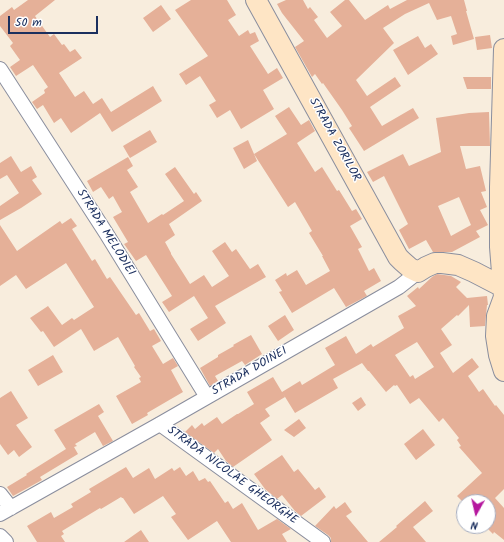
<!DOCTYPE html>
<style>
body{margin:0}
#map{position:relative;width:504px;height:542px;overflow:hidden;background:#f8eddd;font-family:Kalam,sans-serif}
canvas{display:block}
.north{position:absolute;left:456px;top:494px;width:40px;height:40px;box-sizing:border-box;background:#fff;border:1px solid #a4acbf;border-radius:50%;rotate:188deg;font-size:11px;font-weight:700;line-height:16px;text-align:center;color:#1b2f5e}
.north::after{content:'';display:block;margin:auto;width:14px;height:18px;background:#b5179e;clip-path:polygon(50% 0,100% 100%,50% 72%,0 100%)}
.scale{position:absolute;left:8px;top:16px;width:90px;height:18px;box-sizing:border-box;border:2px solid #1b2f5e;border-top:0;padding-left:5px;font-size:12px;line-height:14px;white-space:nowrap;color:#1b2f5e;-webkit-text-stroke:3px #fff;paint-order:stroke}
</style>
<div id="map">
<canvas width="504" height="542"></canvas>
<div class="north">N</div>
<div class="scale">50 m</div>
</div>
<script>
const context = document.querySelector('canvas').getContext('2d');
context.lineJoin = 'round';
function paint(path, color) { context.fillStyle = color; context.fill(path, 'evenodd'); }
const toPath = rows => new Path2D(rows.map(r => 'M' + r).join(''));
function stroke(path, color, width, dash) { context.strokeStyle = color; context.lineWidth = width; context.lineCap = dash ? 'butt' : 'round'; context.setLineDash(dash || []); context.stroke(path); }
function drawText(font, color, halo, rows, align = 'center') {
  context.font = font + ' Kalam,sans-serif'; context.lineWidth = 3; context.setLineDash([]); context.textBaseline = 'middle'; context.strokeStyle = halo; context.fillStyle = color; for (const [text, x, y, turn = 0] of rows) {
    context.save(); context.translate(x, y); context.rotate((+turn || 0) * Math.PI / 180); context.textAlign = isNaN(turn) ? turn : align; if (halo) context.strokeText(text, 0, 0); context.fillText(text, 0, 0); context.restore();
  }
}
const building = toPath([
 [28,0,55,0,35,16,50,37,54,34,62,45,64,44,70,52,75,49,82,58,59,73,75,97,84,91,93,104,102,98,111,112,153,86,162,101,112,132,100,113,71,133,61,118,54,123,43,105,37,109,32,102,45,93,44,90,48,87,33,65,16,76,10,67,20,60,10,46,13,43,0,26,0,16,12,7,14,10],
 [191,0,227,0,236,15,228,20,239,36,248,30,250,34,255,32,259,41,250,46,268,74,277,68,283,78,263,90,274,109,241,129,230,110,217,118,209,105,216,101,200,76,186,85,179,74,208,56,175,10],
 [286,0,303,0,308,9,310,7,318,17,314,20,327,38,342,26,330,12,345,0,349,0,365,20,388,5,390,9,407,0,464,0,467,11,466,11,474,39,453,45,451,36,457,34,451,16,437,20,429,3,405,14,383,28,394,43,356,80,367,96,395,77,401,86,370,107,382,126,413,108,419,118,364,151,349,128,352,126,342,110,323,83,322,84,315,74,312,77,295,47,304,41,282,13,277,4],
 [161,5,171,19,153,32,143,18],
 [490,35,492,48,477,50,475,37],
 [418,36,425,48,431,44,438,54,408,75,393,50],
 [463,77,491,77,491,89,467,89],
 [289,107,301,125,309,120,315,131,297,143,315,172,322,167,337,191,339,190,352,211,356,209,362,219,350,226,362,247,358,249,369,271,374,268,381,281,364,291,367,296,346,307,334,288,292,313,279,292,282,291,275,280,286,273,287,276,297,270,306,285,330,271,322,256,323,256,309,233,312,231,295,202,288,207,254,154,287,134,275,116],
 [489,112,490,146,460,146,466,169,480,166,486,191,481,192,487,207,480,210,488,225,476,231,480,237,452,252,433,252,426,240,409,249,399,230,408,224,384,176,373,182,367,172,403,154,409,166,441,152,436,118,469,113],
 [459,197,471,225,451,236,438,206],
 [150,130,157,142,130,158,123,146],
 [248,140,257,161,244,169,233,148],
 [11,156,21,172,31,166,37,177,32,180,42,194,21,208,0,220,0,206,19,193,7,175,0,179,0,163],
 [128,157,133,166,127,170,138,187,130,192,148,223,162,214,163,215,184,201,165,174,175,167,194,194,196,192,202,201,169,224,175,235,165,242,171,253,171,254,190,284,204,275,212,287,229,276,212,251,225,242,232,252,236,249,250,269,258,264,266,277,215,306,226,323,198,341,190,329,208,318,194,296,169,312,162,302,172,296,146,255,136,261,124,244,128,242,113,217,122,212,113,196,109,199,101,187,93,192,87,181],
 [71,218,77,226,72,229,92,261,95,259,107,279,110,277,136,315,139,313,150,331,154,329,161,341,152,346,163,364,173,358,178,366,171,370,183,392,147,413,148,415,132,424,116,396,141,382,139,378,141,377,134,367,135,366,118,337,94,351,81,329,54,347,43,331,41,332,30,318,48,306,62,325,72,318,74,320,94,307,66,263,26,289,16,275,0,286,0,225,17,251,60,221,62,224],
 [437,274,451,276,461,282,456,287,467,298,487,296,488,305,487,305,485,326,470,327,469,305,458,316,457,315,441,329,452,345,440,353,453,373,472,358,479,367,468,376,479,392,483,389,495,406,496,405,504,415,504,489,495,498,504,508,504,540,494,532,493,534,488,529,488,502,463,502,457,496,482,473,459,447,461,446,457,440,459,438,443,418,439,422,419,398,410,404,397,385,395,386,394,385,386,392,369,371,368,371,362,363,333,379,338,388,295,413,282,392,300,381,302,385,335,365,325,348,346,336,356,354,371,344,373,347,404,328,398,316,416,306,407,296,418,287,419,289,432,277],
 [417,342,434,367,415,379,413,375,410,377,395,355],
 [285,315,294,330,278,341,268,326],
 [251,335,262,354,245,365,242,361,215,376,218,381,210,386,200,368,218,357,218,355,234,346,233,345],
 [53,355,63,372,38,386,28,370],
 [273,377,285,397,265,409,270,416,260,423,272,440,233,467,226,461,218,449,214,453,185,432,192,425,195,429,202,423,204,426,217,417,222,424,237,414,238,414,254,404,247,392],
 [11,391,28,418,16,425,32,447,19,457,14,450,8,455,0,444,0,398],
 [361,397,366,405,358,411,352,403],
 [99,404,104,412,98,416,113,441,103,446,95,432,75,444,77,446,74,447,78,454,40,477,42,480,13,496,7,487,27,475,26,474,66,449,54,430],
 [299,419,306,428,294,437,284,430],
 [423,429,435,445,416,460,404,444],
 [282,455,294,472,298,469,315,490,319,487,326,497,301,516,295,511,282,495,277,499,265,489,254,474],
 [126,467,133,478,149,468,155,479,172,468,174,471,180,467,186,476,193,471,199,481,205,478,208,482,210,481,225,503,228,501,233,509,242,503,258,530,277,519,291,529,282,534,287,542,231,542,217,521,188,540,171,517,176,514,163,496,134,514,123,498,122,498,121,497,101,509,100,508,62,531,64,534,61,536,65,542,37,542,27,526,51,512,54,518,73,507,71,504,91,492,89,489],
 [425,501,433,511,413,527,426,542,379,542,397,527,396,526],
 [345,502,352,512,346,516,368,542,331,542,331,538,328,535,315,526,334,506,336,509],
 [141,530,149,542,124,542]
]);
const street = toPath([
 [0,69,106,233,207,397],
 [160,424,323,542],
 [0,494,11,508],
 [0,514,160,424,399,287,418,272],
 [0,536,6,542]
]);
const secondary = toPath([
 [256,0,398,257,402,261,410,268,418,272,426,267,435,263,442,263,458,265,474,272,503,287],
 [504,49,500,187,500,247,504,298],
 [504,297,497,316,496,336,499,355,504,371]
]);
const streetNames = [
 ["STRADA ZORILOR",334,140,61],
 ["STRADA MELODIEI",105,233,58],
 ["STRADA DOINEI",250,372,-30],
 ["STRADA NICOLAE GHEORGHE",232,476,36]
];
paint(building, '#e5b098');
stroke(street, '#8a8e9e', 16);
stroke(secondary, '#8a8e9e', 22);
stroke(street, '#fff', 14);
stroke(secondary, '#fee5c5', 20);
drawText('12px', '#1b2f5e', '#fff', streetNames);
</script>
